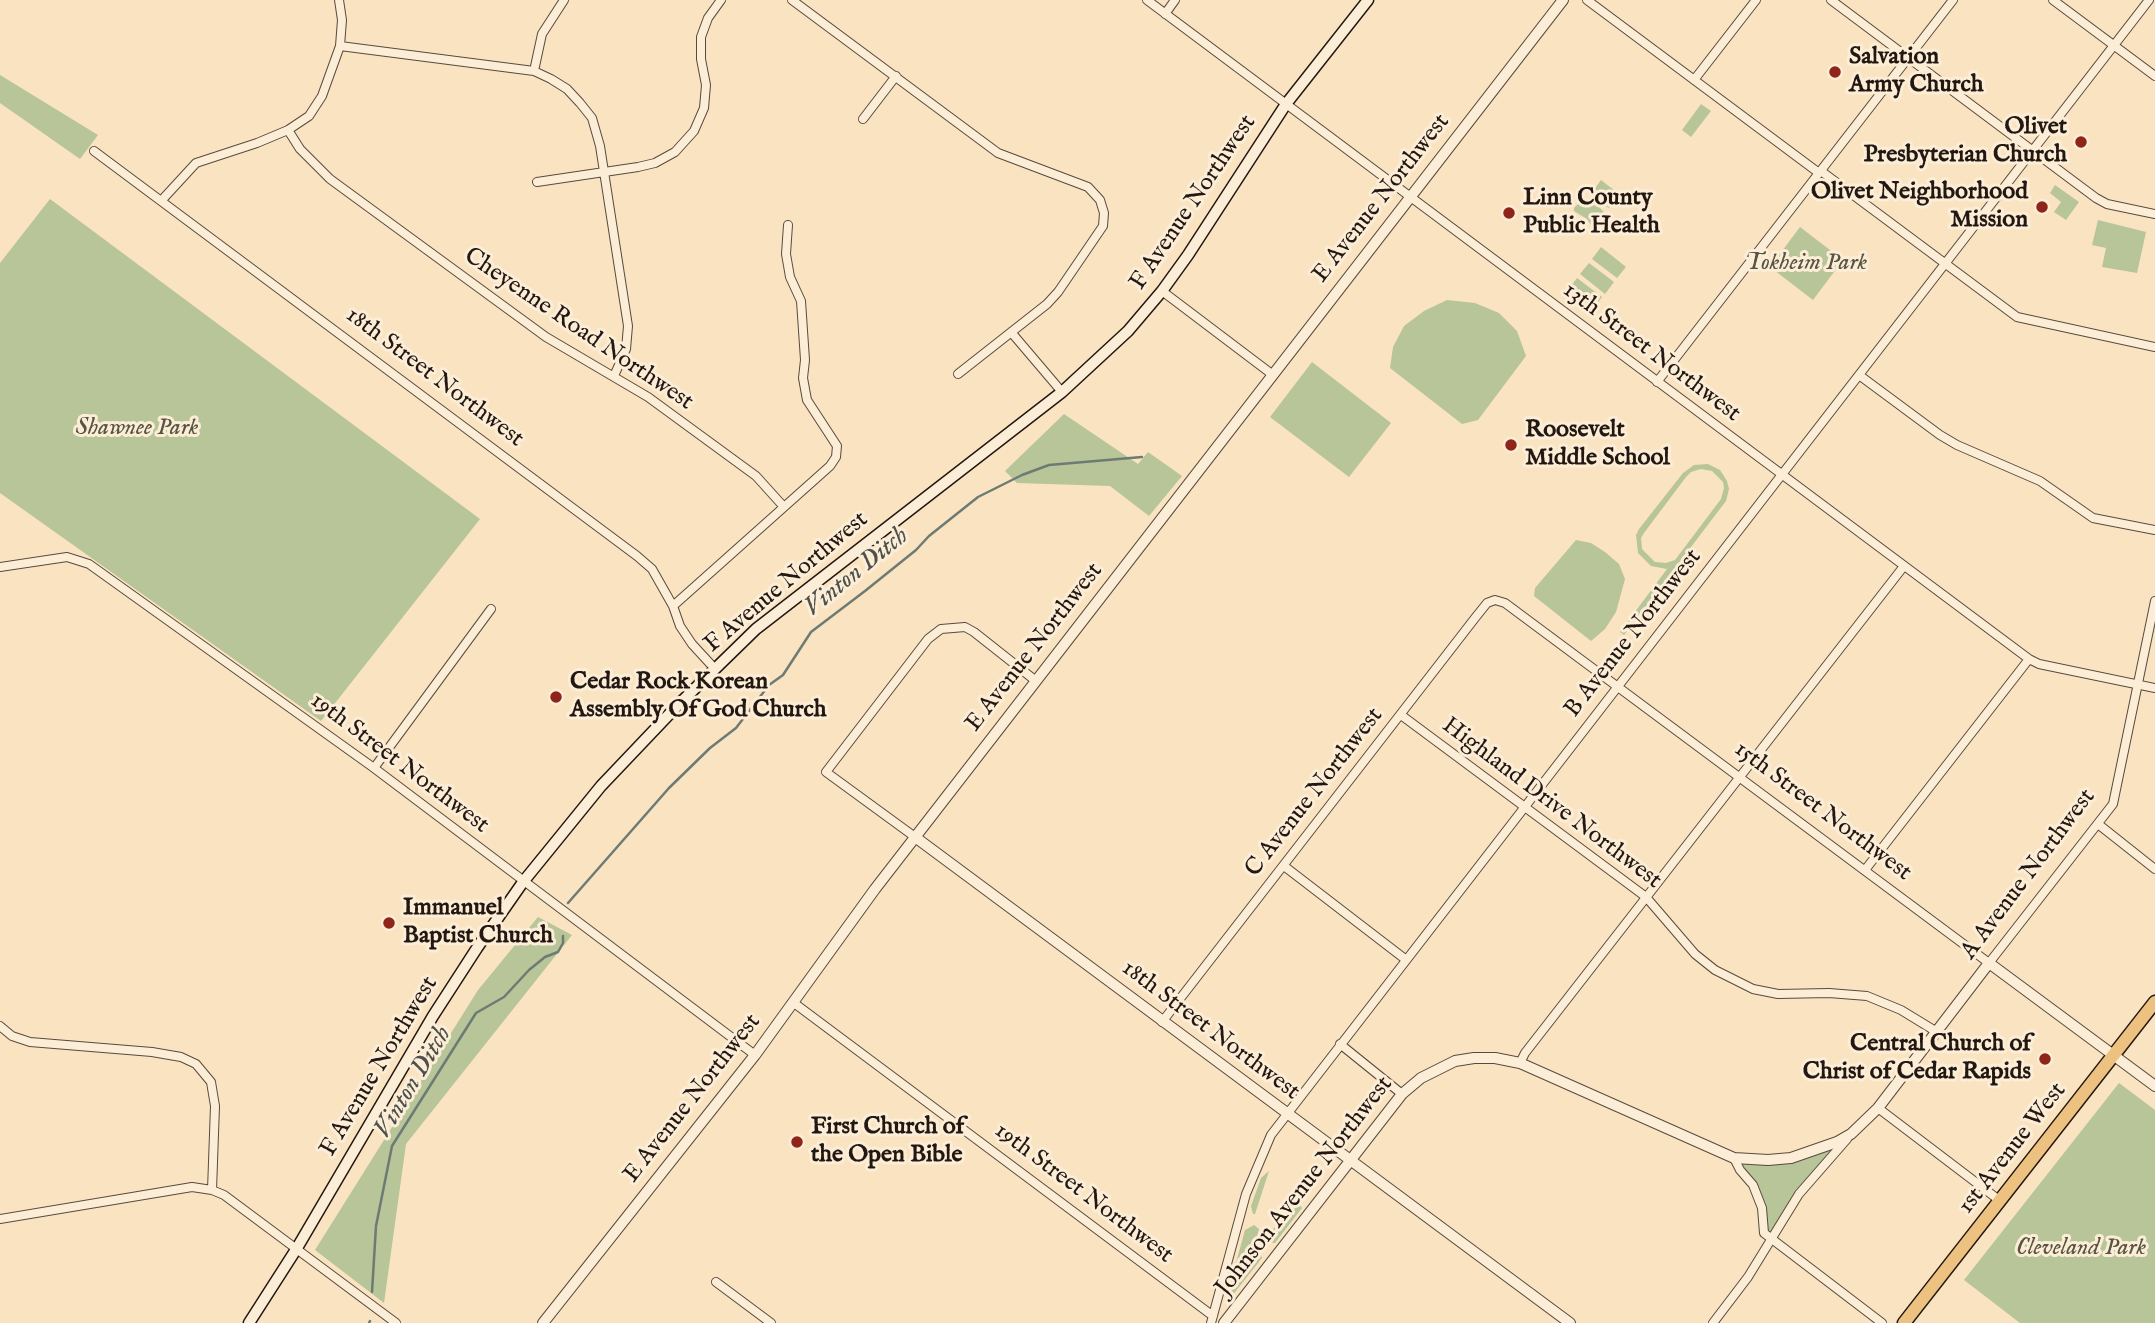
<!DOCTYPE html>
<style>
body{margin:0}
canvas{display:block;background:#fae3c1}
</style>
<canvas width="2155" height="1323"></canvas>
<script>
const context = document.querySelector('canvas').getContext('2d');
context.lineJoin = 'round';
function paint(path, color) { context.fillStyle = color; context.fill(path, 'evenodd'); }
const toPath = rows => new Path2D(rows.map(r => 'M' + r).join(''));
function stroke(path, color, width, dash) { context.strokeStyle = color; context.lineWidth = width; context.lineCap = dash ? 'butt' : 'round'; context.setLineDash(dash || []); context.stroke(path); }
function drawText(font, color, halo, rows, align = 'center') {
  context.font = font + ' "IM FELL English",serif'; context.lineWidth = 6; context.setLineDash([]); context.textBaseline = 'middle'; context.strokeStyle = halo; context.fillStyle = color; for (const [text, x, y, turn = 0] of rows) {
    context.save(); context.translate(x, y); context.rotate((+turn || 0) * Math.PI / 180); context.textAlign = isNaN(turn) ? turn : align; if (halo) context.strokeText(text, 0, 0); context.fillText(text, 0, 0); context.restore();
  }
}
const green = toPath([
 [0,75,98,135,80,159,0,103],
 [1701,104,1711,111,1691,137,1682,130],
 [1601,180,1619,194,1609,208,1594,199,1593,191],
 [2055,185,2079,202,2066,220,2054,212,2061,202,2050,193],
 [50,199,480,519,321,721,0,493,0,263],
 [1593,201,1605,213,1596,224,1591,225,1587,219,1574,211,1574,208,1578,204],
 [2098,220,2146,232,2137,273,2102,267,2106,248,2092,245],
 [1800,227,1843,260,1813,300,1770,267],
 [1601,247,1626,267,1617,278,1592,259],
 [1589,263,1614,282,1605,294,1580,274],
 [1577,278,1602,297,1593,309,1568,290],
 [1447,300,1475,303,1499,313,1517,331,1526,356,1478,420,1462,424,1390,368,1393,347,1404,326,1424,311],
 [1312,362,1391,423,1349,477,1270,417],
 [1064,414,1138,464,1148,452,1182,476,1149,516,1110,486,1017,483,1005,471],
 [1708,464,1720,470,1727,481,1729,489,1726,501,1624,635,1620,632,1667,569,1651,566,1638,553,1636,535,1639,529,1683,473,1694,465],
 [1701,469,1712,471,1723,482,1724,488,1721,499,1675,560,1666,563,1655,562,1642,549,1641,538,1644,533,1686,477,1691,472],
 [1576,540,1591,543,1605,552,1619,564,1625,579,1616,612,1605,629,1591,641,1534,596,1535,588],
 [538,917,572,935,406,1144,384,1303,315,1250,478,990],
 [2119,1083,2155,1110,2155,1323,2020,1323,1964,1280],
 [1837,1142,1819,1171,1770,1238,1766,1232,1762,1208,1734,1158,1768,1160],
 [1269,1171,1255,1214,1253,1214,1251,1206,1261,1178],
 [1299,1203,1302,1208,1275,1243,1267,1242,1266,1237,1272,1229,1283,1224],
 [1254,1225,1259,1229,1256,1240,1262,1258,1232,1296,1228,1292,1245,1230]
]);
const stream = toPath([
 [568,903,669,788,710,748,736,728,769,685,783,675,811,632,865,591,916,550,929,536,978,497,1022,475,1049,465,1142,457],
 [372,1292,376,1226,392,1146,476,1013,504,997,529,970,545,957,558,952,563,943,563,936],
 [369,1323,370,1321]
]);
const minor = toPath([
 [792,0,998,153,1088,187,1100,200,1104,213,1103,226,1058,292,1047,304,958,374],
 [1147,0,2029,659,2039,664,2155,688],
 [1587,0,1819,173],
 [1831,0,2096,198,2107,204,2155,214],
 [2053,0,2155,76],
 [1165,14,1175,0],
 [340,46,534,71,551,79,567,89,580,103,592,118,600,146,628,326,626,349,614,376],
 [534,71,542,34,564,0],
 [1694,80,1756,0],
 [863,119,896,76],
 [288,130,300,149,330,179,546,337,648,397,756,476,784,507],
 [94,151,637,556,652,569,673,606,680,626,692,644,715,669],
 [1821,171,2017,317,2155,347],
 [537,182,638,167,655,163,675,152,694,131,704,108,706,85,701,59,701,37,708,18,721,0],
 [161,201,196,163,257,143,288,130,309,116,322,96,340,46,342,20,339,0],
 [1162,291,1273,375],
 [1011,332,1062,392],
 [1859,375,1940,435,1957,445,2040,481,2093,518,2155,530],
 [1657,382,1953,0],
 [0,567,67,557,89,564,374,768,755,1055],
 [673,606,830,466,836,457,837,446,807,400,803,378,805,360,801,301,790,277,786,254,788,225],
 [1401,715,1646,897,1695,954,1715,970,1753,989,1778,994,1829,993,1867,996,1901,1010,1937,1032],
 [374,768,491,609],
 [2098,824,2155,869],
 [915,837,826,772,928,639,941,629,965,627,974,632,1036,681],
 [1284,866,1405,959],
 [1865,870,2029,659],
 [794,1003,1213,1316],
 [1162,1022,1475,618,1487,603,1495,600,1505,603,1989,963,2113,804,2155,601],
 [0,1026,12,1036,30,1042,152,1052,181,1057,196,1064,211,1082,215,1106,212,1190],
 [1340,1044,1402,1094],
 [1520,1063,1525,1053,1904,566],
 [1878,1108,1999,1200],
 [1734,1158,1740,1170,1753,1185,1762,1208,1764,1233,1882,1323],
 [0,1219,192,1187,212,1190,224,1195,396,1323],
 [716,1282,771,1323],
 [1211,1323,1246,1194,1271,1135,2149,0],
 [1713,1323,1748,1277,1799,1194,1847,1139]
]);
const tertiary = toPath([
 [915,837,1570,1323],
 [543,1323,755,1055,875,889,1563,0],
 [1224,1323,1402,1094,1421,1078,1455,1061,1474,1058,1495,1058,1520,1063,1734,1158,1768,1160,1791,1158,1837,1142,1851,1134,1878,1108,1989,963,2155,1086]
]);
const secondary = toPath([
 [249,1323,297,1248,433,1016,477,948,523,882,601,786,678,705,756,629,1062,392,1128,331,1162,291,1188,255,1286,104,1368,0]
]);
const primary = toPath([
 [1904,1323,2155,1002]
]);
const markers = [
 [1835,72,7,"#8f2418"],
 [2081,142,7,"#8f2418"],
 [2042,207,7,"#8f2418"],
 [1509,213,7,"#8f2418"],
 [1511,445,7,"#8f2418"],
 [556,697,7,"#8f2418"],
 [389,923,7,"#8f2418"],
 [2045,1059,7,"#8f2418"],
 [797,1142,7,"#8f2418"]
];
const poiNames = [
 ["Salvation",1849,58],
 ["Army Church",1849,86],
 ["Olivet",2067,128,"right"],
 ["Presbyterian Church",2067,156,"right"],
 ["Olivet Neighborhood",2028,193,"right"],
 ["Mission",2028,221,"right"],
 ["Linn County",1523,199],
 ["Public Health",1523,227],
 ["Roosevelt",1525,431],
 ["Middle School",1525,459],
 ["Cedar Rock Korean",570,683],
 ["Assembly Of God Church",570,711],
 ["Immanuel",403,909],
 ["Baptist Church",403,937],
 ["Central Church of",2031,1045,"right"],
 ["Christ of Cedar Rapids",2031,1073,"right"],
 ["First Church of",811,1128],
 ["the Open Bible",811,1156]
];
const streetNames = [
 ["E Avenue Northwest",1382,199,-52],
 ["F Avenue Northwest",1194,203,-56],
 ["Cheyenne Road Northwest",578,330,34],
 ["13th Street Northwest",1651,353,37],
 ["18th Street Northwest",434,378,37],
 ["F Avenue Northwest",787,583,-40],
 ["B Avenue Northwest",1634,634,-52],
 ["E Avenue Northwest",1035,648,-52],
 ["19th Street Northwest",399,764,37],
 ["C Avenue Northwest",1315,793,-52],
 ["Highland Drive Northwest",1551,804,37],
 ["15th Street Northwest",1822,812,37],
 ["A Avenue Northwest",2029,875,-53],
 ["18th Street Northwest",1210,1031,37],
 ["F Avenue Northwest",380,1067,-59],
 ["E Avenue Northwest",693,1099,-52],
 ["1st Avenue West",2013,1149,-52],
 ["Johnson Avenue Northwest",1305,1187,-52],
 ["19th Street Northwest",1083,1194,37]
];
const parkNames = [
 ["Tokheim Park",1806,264],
 ["Shawnee Park",137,429],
 ["Cleveland Park",2081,1249]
];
const waterNames = [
 ["Vinton Ditch",857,573,-39],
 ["Vinton Ditch",414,1083,-59]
];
paint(green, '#b7c598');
stroke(stream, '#6d7b74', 2.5);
stroke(minor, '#594a3e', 10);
stroke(tertiary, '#594a3e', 12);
stroke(secondary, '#231712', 13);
stroke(primary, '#231712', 15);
stroke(minor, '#fcedd7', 8);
stroke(tertiary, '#fcedd7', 10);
stroke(secondary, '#fcedd7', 10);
stroke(primary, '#edc280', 12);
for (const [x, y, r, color] of markers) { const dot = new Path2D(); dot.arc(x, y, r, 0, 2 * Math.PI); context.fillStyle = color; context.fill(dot); stroke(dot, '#fcedd7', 2.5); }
drawText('bold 24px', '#231712', '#fcedd7', poiNames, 'left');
drawText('24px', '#231712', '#fcedd7', streetNames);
drawText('italic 24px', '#575441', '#fcedd7', parkNames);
drawText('italic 26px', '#4e514b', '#fcedd7', waterNames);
</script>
